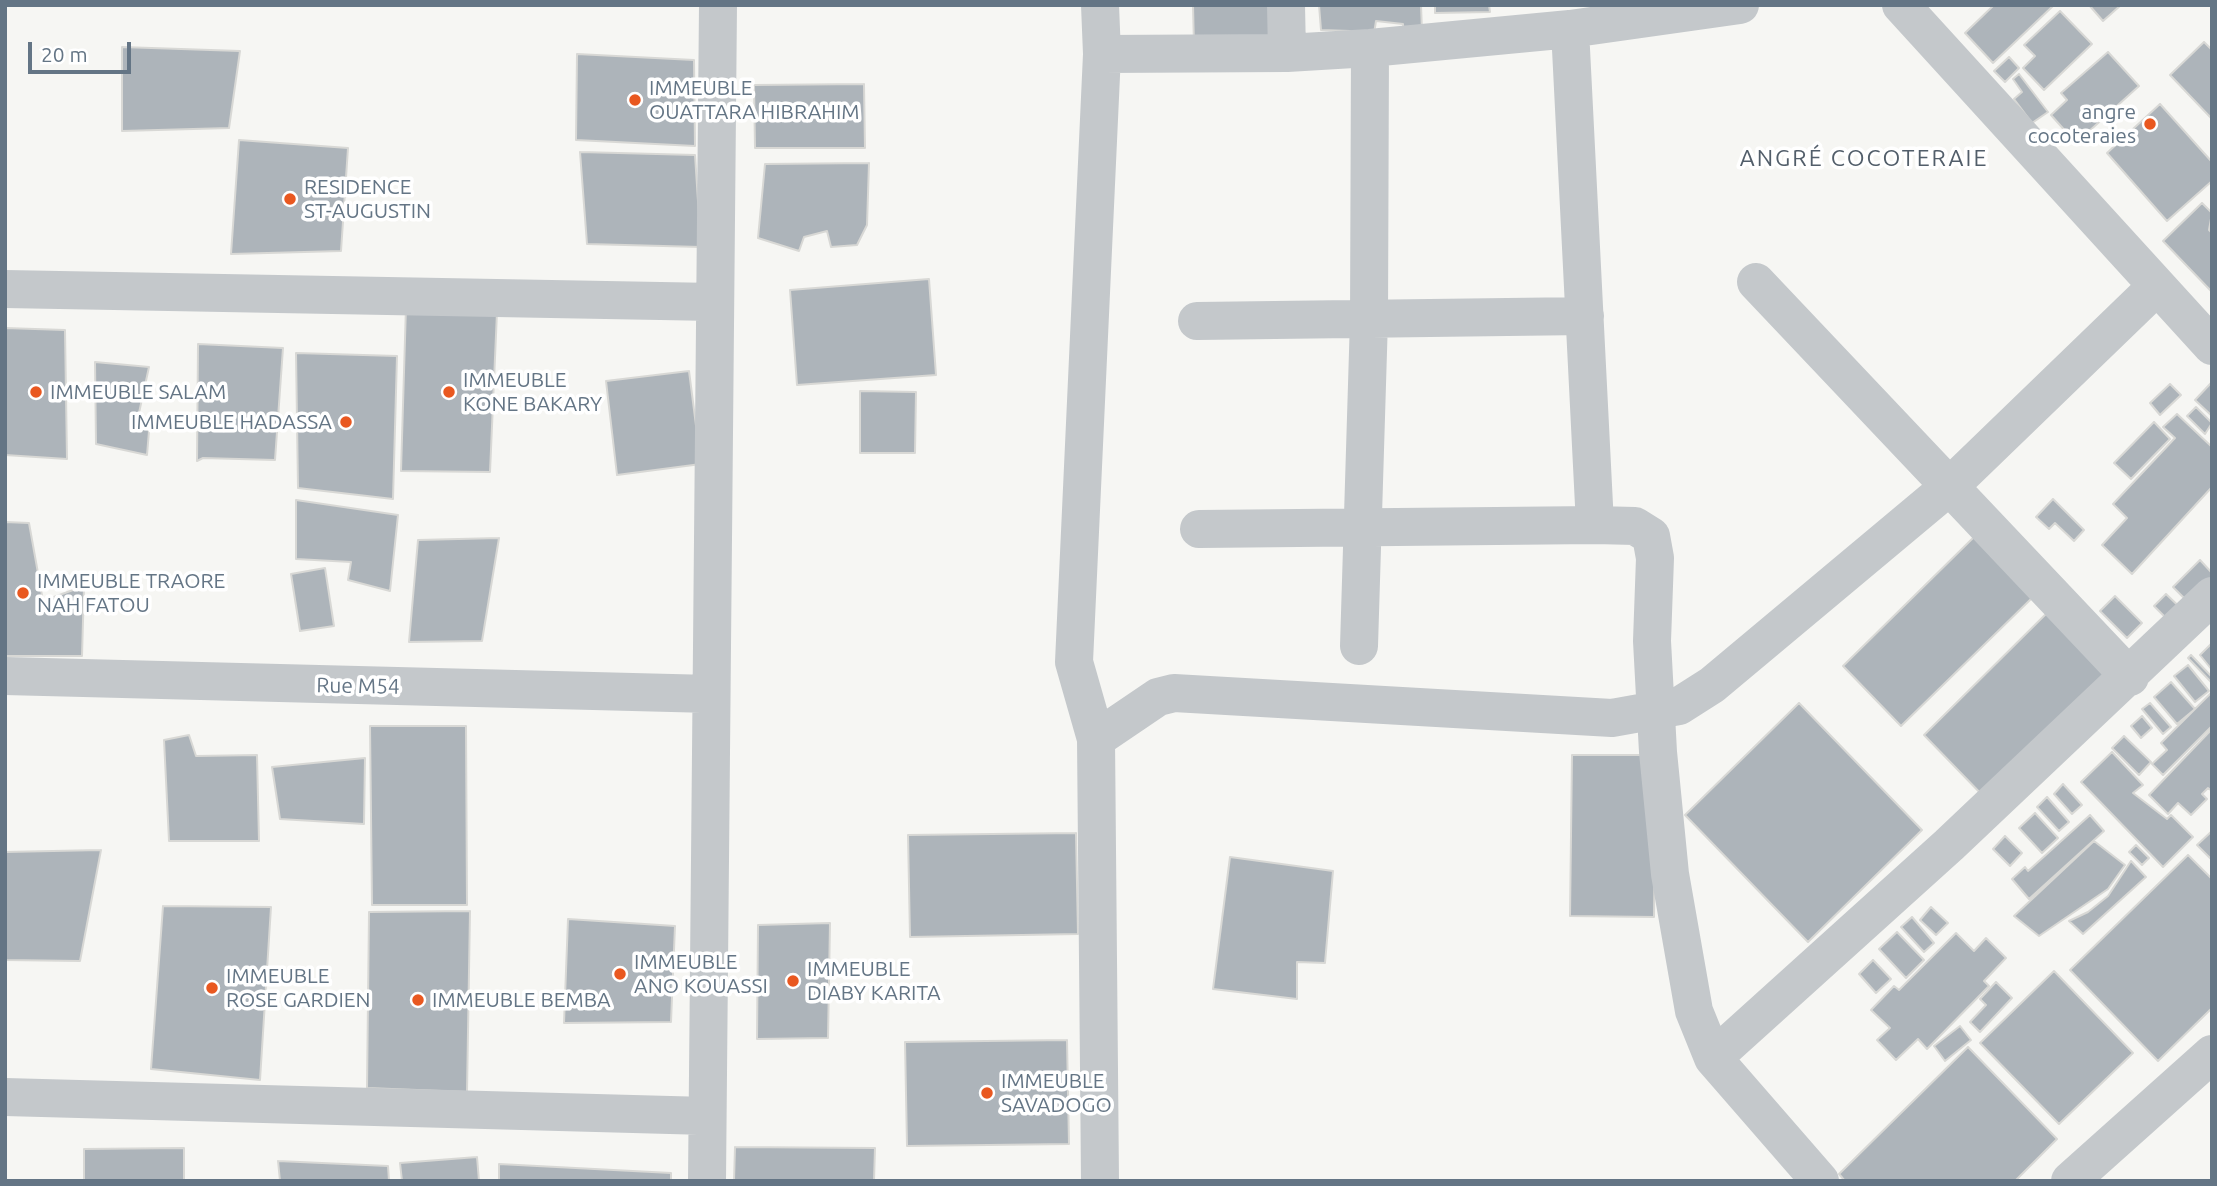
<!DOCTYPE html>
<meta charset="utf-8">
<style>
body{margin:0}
#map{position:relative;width:2217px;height:1186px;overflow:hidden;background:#f6f6f3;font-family:Ubuntu,sans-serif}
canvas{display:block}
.frame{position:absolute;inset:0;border:7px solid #647585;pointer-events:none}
.scale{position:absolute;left:28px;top:42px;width:103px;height:32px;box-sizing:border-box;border:4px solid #647585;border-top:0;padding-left:9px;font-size:21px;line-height:24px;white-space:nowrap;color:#647585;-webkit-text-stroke:5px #fff;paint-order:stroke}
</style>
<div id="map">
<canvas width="2217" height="1186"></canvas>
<div class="frame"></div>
<div class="scale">20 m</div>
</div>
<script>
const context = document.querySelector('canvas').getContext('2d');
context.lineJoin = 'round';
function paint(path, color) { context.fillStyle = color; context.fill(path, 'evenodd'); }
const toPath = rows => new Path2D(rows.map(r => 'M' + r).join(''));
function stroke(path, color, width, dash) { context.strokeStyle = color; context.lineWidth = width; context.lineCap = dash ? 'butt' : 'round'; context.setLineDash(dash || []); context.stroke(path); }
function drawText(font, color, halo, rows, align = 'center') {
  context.font = font + ' Ubuntu,sans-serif'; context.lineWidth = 7; context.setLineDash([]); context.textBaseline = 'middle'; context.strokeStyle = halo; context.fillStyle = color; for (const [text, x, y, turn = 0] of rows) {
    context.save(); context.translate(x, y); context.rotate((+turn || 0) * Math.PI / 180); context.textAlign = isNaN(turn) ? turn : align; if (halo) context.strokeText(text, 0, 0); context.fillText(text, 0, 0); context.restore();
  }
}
const building = toPath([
 [1193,5,1279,5,1280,46,1194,47,1193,5],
 [1319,5,1421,5,1422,31,1404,38,1403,24,1376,21,1372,46,1350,31,1321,30,1319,5],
 [1435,5,1489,5,1490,12,1435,13,1435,5],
 [1994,5,2054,5,1993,63,1965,33,1994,5],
 [2089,5,2121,5,2103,21,2089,5],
 [2060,11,2092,44,2044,90,2023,68,2035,56,2024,45,2060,11],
 [2204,42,2212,50,2212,119,2170,75,2204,42],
 [122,47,240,51,229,128,122,131,122,47],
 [2108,52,2139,86,2076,143,2051,115,2067,100,2061,93,2108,52],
 [577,54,694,60,695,146,576,140,577,54],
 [2009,57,2019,68,2005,82,1994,71,2009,57],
 [2019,74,2048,112,2032,123,2014,99,2022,92,2013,79,2019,74],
 [864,84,865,148,755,148,754,85,864,84],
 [2160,104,2212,162,2212,181,2167,221,2107,153,2160,104],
 [239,140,348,148,341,251,231,254,239,140],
 [580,152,695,155,701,247,587,244,580,152],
 [869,163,867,225,857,245,831,247,827,231,804,237,799,251,758,238,765,164,869,163],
 [2202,203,2212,213,2209,230,2212,233,2212,292,2163,241,2202,203],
 [929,279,936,375,797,385,790,290,929,279],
 [406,306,497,312,490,472,401,471,406,306],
 [5,328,65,330,67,459,5,455,5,328],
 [198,344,283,348,275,460,203,458,197,461,198,344],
 [296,353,397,356,393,499,298,488,296,353],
 [95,362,149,367,137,422,149,431,147,455,96,444,95,362],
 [689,371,701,464,617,475,606,381,689,371],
 [2211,383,2212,384,2212,416,2195,400,2211,383],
 [2170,384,2181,395,2160,415,2150,403,2170,384],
 [860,391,916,392,915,453,860,453,860,391],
 [2196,407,2212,423,2205,434,2187,416,2196,407],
 [2177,414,2212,447,2212,487,2132,574,2102,545,2127,518,2113,504,2175,438,2163,427,2177,414],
 [2154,422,2170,439,2131,479,2114,463,2154,422],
 [2053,499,2084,530,2074,541,2055,523,2049,529,2036,517,2053,499],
 [296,500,398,515,390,591,348,580,351,562,296,559,296,500],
 [5,522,29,523,43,601,84,586,82,656,5,656,5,522],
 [1974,537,2032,598,1901,726,1843,666,1974,537],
 [499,538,482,641,409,642,418,540,499,538],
 [2200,560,2212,573,2212,593,2195,609,2173,587,2200,560],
 [325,568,334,626,300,631,291,574,325,568],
 [2166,594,2189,616,2177,629,2154,606,2166,594],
 [2115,596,2142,623,2127,638,2100,611,2115,596],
 [2056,604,2122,672,1989,802,1924,735,2056,604],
 [2212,643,2212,670,2200,655,2212,643],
 [2191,655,2212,677,2212,683,2188,658,2191,655],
 [2188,665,2209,691,2195,702,2174,676,2188,665],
 [2171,682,2195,709,2177,724,2154,697,2171,682],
 [2212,692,2212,726,2163,775,2152,764,2167,750,2161,743,2212,692],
 [1799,703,1922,830,1808,942,1685,815,1799,703],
 [2150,703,2171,727,2163,734,2142,709,2150,703],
 [2142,716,2152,728,2141,738,2131,726,2142,716],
 [370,726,466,726,467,905,372,905,370,726],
 [2212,729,2212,791,2208,788,2202,794,2207,799,2191,815,2178,803,2168,814,2149,795,2212,729],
 [189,735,196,756,257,755,259,841,169,841,164,740,189,735],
 [2124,736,2151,762,2139,775,2112,748,2124,736],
 [2112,752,2143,785,2133,793,2167,819,2171,815,2193,837,2163,867,2081,782,2112,752],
 [1572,755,1656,755,1654,917,1570,916,1572,755],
 [365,758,364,824,280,819,272,767,365,758],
 [2063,784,2082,805,2072,814,2054,794,2063,784],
 [2047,797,2069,822,2059,831,2037,807,2047,797],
 [2035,813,2058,838,2042,853,2019,828,2035,813],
 [2090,815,2104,831,2029,899,2012,879,2025,867,2028,871,2090,815],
 [2212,831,2212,860,2197,845,2212,831],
 [1076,833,1078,934,910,937,908,835,1076,833],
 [2005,836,2022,853,2010,866,1993,849,2005,836],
 [2094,841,2125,865,2108,889,2039,936,2014,916,2094,841],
 [2136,845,2149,858,2142,865,2129,852,2136,845],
 [101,850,80,961,5,960,5,852,101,850],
 [2188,855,2212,879,2212,1008,2158,1061,2070,970,2188,855],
 [1230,857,1333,871,1325,963,1297,962,1297,999,1213,989,1230,857],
 [2131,861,2146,877,2083,934,2069,921,2088,912,2108,896,2131,861],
 [163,906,271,907,260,1080,151,1069,163,906],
 [1931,907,1948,923,1936,935,1920,920,1931,907],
 [470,911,467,1092,367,1088,369,912,470,911],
 [1912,917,1934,943,1924,952,1901,927,1912,917],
 [568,919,675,926,671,1022,564,1023,568,919],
 [830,923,828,1038,757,1039,758,925,830,923],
 [1897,932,1924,960,1906,978,1879,949,1897,932],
 [1956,933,1974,951,1986,938,2006,958,1984,981,1989,986,1927,1049,1918,1039,1896,1060,1877,1040,1890,1028,1871,1010,1894,986,1899,990,1956,933],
 [1873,960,1891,979,1876,993,1859,974,1873,960],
 [2054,971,2133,1053,2059,1124,1980,1043,2054,971],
 [1996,982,2012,998,1980,1032,1970,1022,1986,1005,1980,999,1996,982],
 [1960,1026,1971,1040,1945,1061,1934,1046,1960,1026],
 [1067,1040,1069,1144,907,1146,905,1042,1067,1040],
 [1968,1047,2057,1139,2015,1181,1845,1181,1839,1174,1968,1047],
 [735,1147,875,1148,874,1181,734,1181,735,1147],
 [184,1148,184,1181,84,1181,84,1149,184,1148],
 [477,1157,479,1181,402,1181,400,1163,477,1157],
 [278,1161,388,1166,389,1181,280,1181,278,1161],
 [499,1164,671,1173,671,1181,499,1181,499,1164]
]);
const minor = toPath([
 [1100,5,1102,54,1074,662,1096,739,1100,1181],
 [1286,5,1287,53],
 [1901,5,2212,346],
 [1570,29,1595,525],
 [1102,54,1287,53,1370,48,1570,29,1740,5],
 [1756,282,2130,677],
 [5,289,715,302],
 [1197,321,1585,316],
 [1199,529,1595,525,1635,526,1651,536,1655,558,1652,641,1658,752,1670,874,1694,1011,1713,1058,1820,1181],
 [1359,646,1369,319,1370,48],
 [5,676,711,694],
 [1096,739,1158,697,1174,693,1612,718,1679,706,1712,685,1950,486,2157,286],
 [1713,1058,1949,845,2212,596],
 [5,1097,707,1116],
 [707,1181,718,5],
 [2070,1181,2212,1054]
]);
const markers = [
 [635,100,7,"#e95820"],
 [2150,124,7,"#e95820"],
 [290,199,7,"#e95820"],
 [36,392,7,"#e95820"],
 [449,392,7,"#e95820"],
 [346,422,7,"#e95820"],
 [23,593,7,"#e95820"],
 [620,974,7,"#e95820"],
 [793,981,7,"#e95820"],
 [212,988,7,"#e95820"],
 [418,1000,7,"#e95820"],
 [987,1093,7,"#e95820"]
];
const poiNames = [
 ["IMMEUBLE",649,88],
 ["OUATTARA HIBRAHIM",649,112],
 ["angre",2136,112,"right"],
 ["cocoteraies",2136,136,"right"],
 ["RESIDENCE",304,187],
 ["ST-AUGUSTIN",304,211],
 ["IMMEUBLE",463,380],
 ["KONE BAKARY",463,404],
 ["IMMEUBLE SALAM",50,392],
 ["IMMEUBLE HADASSA",332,422,"right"],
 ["IMMEUBLE TRAORE",37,581],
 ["NAH FATOU",37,605],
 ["IMMEUBLE",634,962],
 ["ANO KOUASSI",634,986],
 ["IMMEUBLE",807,969],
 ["DIABY KARITA",807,993],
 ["IMMEUBLE",226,976],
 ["ROSE GARDIEN",226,1000],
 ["IMMEUBLE BEMBA",432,1000],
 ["IMMEUBLE",1001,1081],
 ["SAVADOGO",1001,1105]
];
const streetNames = [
 ["Rue M54",358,686,1]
];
const neighbourhoodNames = [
 ["ANGRÉ COCOTERAIE",1864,158]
];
paint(building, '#adb4ba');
stroke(building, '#d8d8d5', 2);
stroke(minor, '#c4c8cb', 38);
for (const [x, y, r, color] of markers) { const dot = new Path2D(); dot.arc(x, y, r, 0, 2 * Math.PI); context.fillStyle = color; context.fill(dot); stroke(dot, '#fff', 2.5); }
drawText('21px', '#647585', '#fff', poiNames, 'left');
drawText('21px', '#647585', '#fff', streetNames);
context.letterSpacing = '2px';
drawText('23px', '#525e6a', '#fff', neighbourhoodNames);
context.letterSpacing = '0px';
</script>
